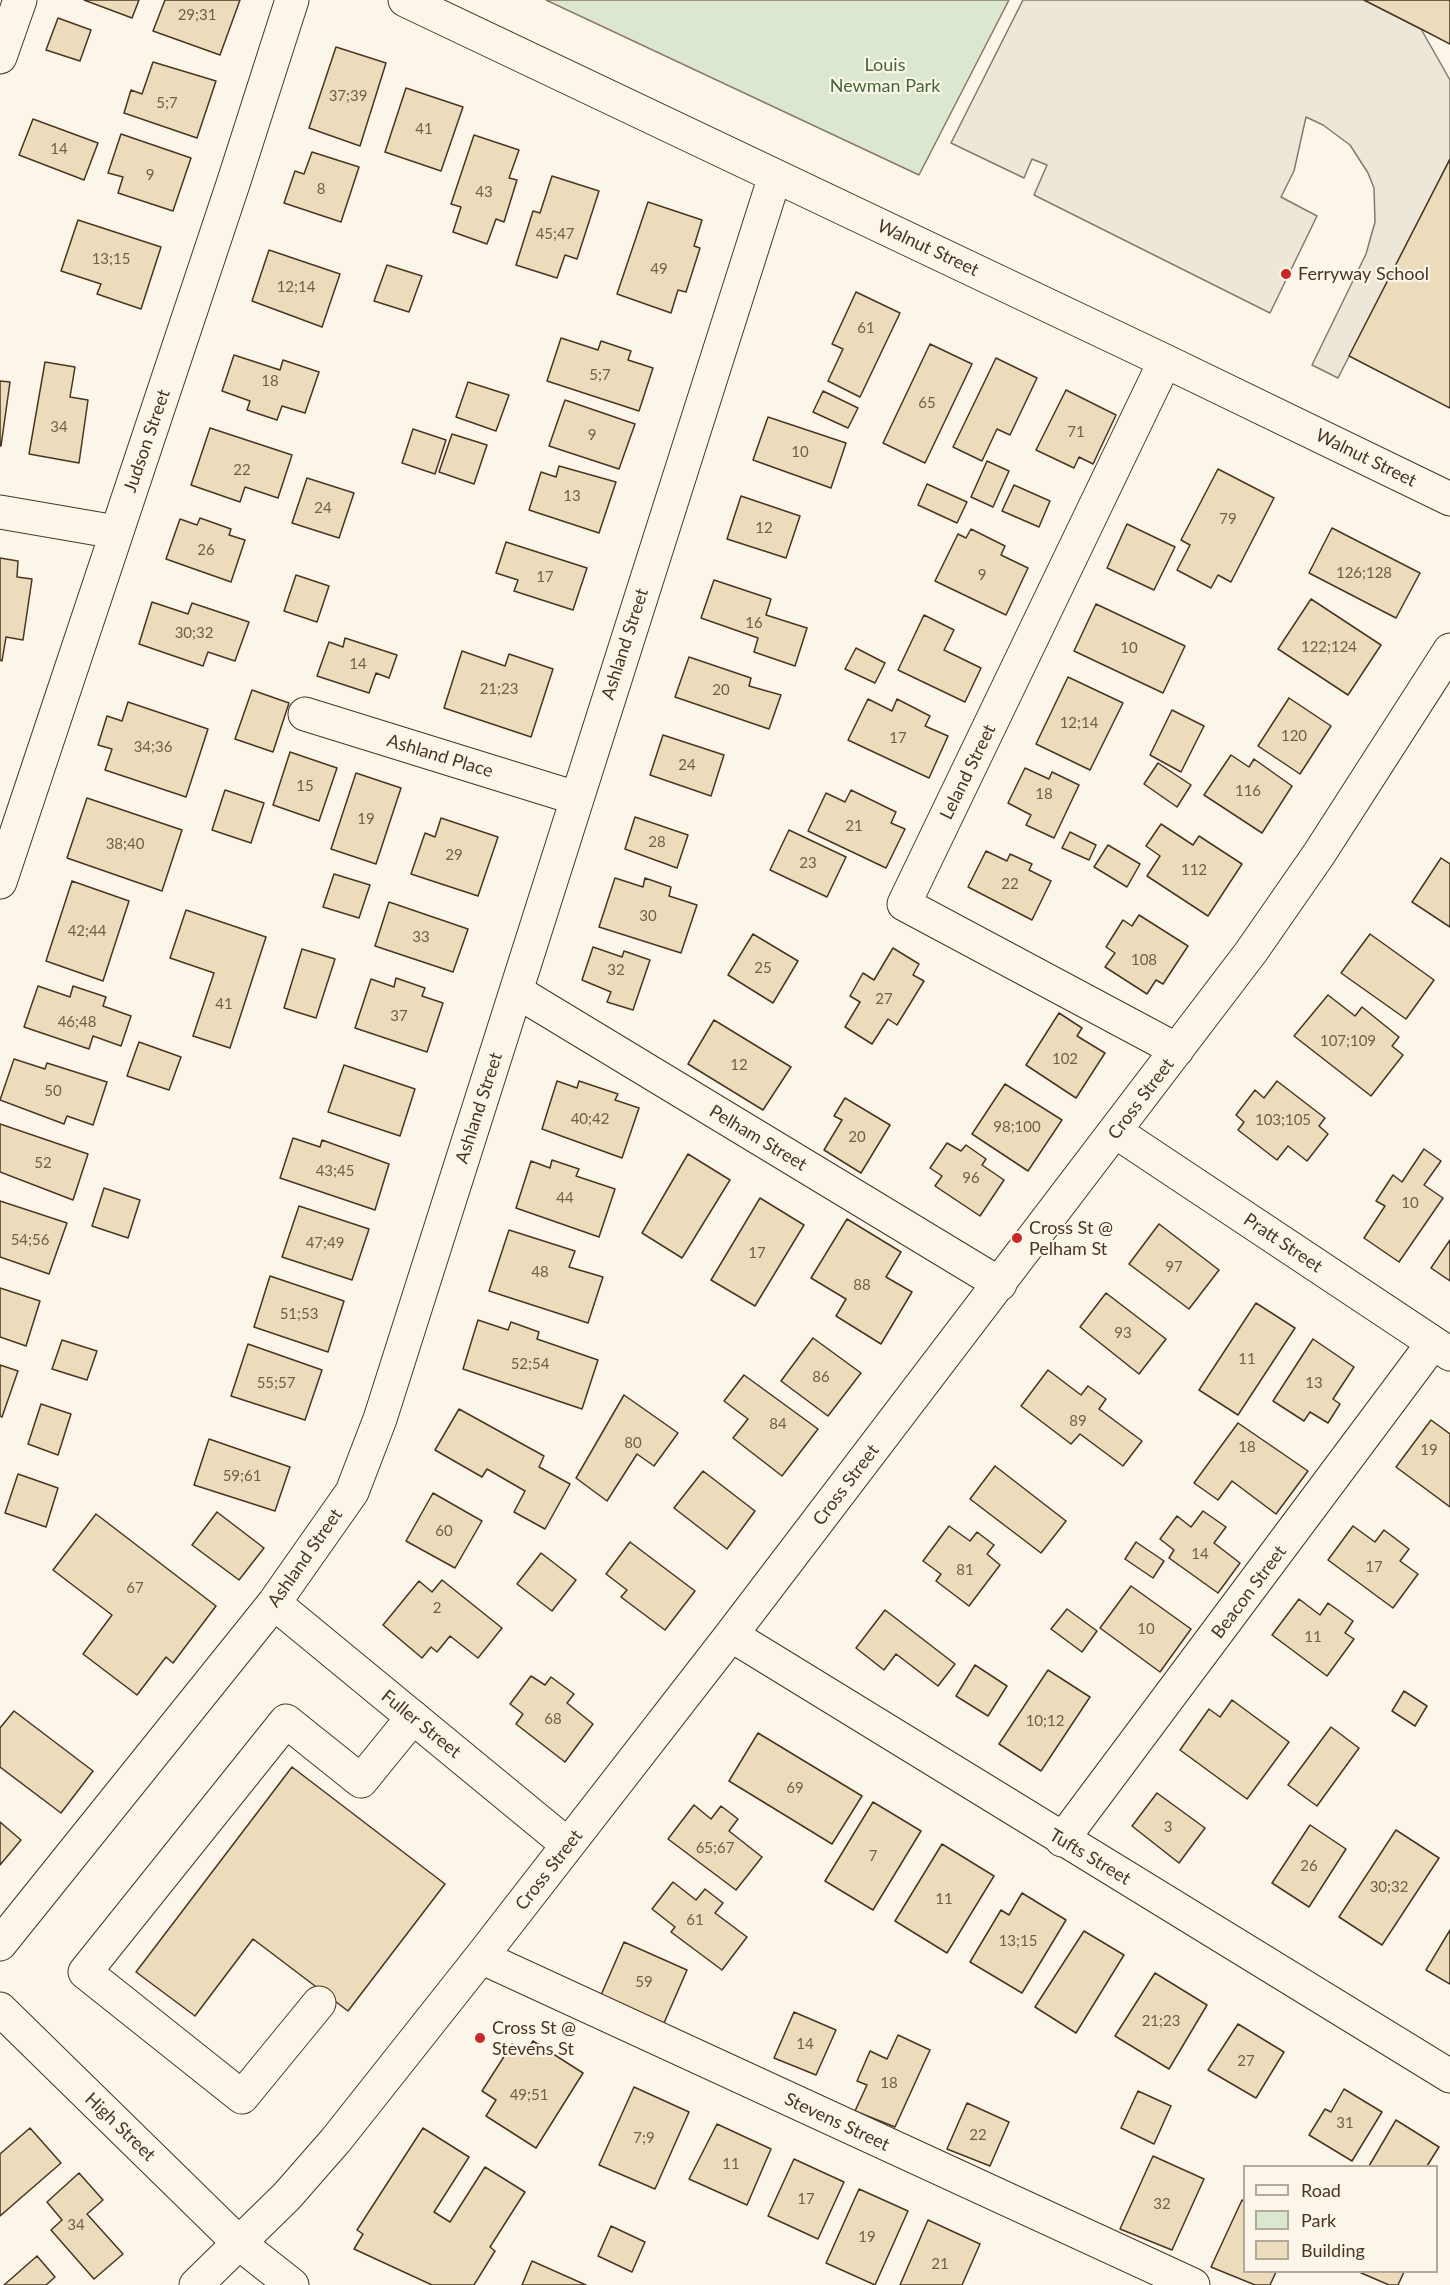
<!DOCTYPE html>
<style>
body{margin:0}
#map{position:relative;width:1450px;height:2285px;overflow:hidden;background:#fbf6e9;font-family:Lato,sans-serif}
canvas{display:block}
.legend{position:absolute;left:1243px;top:2165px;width:195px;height:108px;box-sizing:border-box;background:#fbf6e9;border:2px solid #b4a999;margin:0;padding:8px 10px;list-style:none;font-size:18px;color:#4a3520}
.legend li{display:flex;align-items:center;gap:12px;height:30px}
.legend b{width:30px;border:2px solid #b4a999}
</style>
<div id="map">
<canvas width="1450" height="2285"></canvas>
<ul class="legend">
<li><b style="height:8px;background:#fbf6e9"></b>Road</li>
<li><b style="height:16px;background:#dce7d0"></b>Park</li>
<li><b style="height:16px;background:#ecdcbc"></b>Building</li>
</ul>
</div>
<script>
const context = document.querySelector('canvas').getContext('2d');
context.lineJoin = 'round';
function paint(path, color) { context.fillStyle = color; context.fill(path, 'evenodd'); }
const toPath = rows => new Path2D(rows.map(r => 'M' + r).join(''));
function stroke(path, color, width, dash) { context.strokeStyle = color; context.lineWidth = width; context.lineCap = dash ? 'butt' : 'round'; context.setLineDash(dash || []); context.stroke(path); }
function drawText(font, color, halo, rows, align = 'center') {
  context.font = font + ' Lato,sans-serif'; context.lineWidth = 4.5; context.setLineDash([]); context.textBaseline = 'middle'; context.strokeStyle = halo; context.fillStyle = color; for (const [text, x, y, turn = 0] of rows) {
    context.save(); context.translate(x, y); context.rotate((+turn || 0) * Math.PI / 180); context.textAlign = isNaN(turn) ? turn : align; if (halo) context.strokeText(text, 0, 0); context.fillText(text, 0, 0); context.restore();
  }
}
const green = toPath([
 [546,0,1009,0,919,175,546,0]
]);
const parking = toPath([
 [1023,0,1364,0,1421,29,1450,80,1450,159,1338,378,1312,365,1366,254,1375,222,1374,188,1368,173,1350,145,1323,125,1306,117,1294,171,1281,197,1317,216,1270,313,1034,195,1047,165,1032,159,1024,178,951,143,1023,0]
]);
const building = toPath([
 [84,0,139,0,132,18,84,0],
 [165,0,240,0,220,55,153,31,165,0],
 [1364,0,1450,0,1450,44,1421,29,1364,0],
 [58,18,91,30,80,61,46,50,58,18],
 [336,47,386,63,360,146,309,128,336,47],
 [153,62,216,81,197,138,124,113,131,90,142,94,153,62],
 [406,88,463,107,441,171,385,152,406,88],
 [33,119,98,143,84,180,19,155,33,119],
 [121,134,191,158,173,211,118,193,123,177,108,173,121,134],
 [474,135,519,150,509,178,517,180,504,222,496,219,487,244,453,232,461,207,451,204,474,135],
 [312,152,359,167,341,222,284,203,295,171,304,174,312,152],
 [1450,159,1450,408,1349,356,1450,159],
 [552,176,599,191,577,259,565,255,557,278,516,265,533,211,540,213,552,176],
 [648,202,702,220,694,246,700,248,686,292,678,290,671,313,617,294,648,202],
 [78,220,161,247,141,309,97,294,101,284,61,271,78,220],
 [269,250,340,274,322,327,252,301,269,250],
 [387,265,422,276,409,312,374,301,387,265],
 [856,292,900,313,860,397,828,381,843,349,832,344,856,292],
 [561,338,598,350,601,341,631,351,628,360,653,368,639,411,547,381,561,338],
 [930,344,972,364,925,463,883,443,930,344],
 [234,355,280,370,283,360,319,372,305,413,282,406,277,420,247,410,250,401,222,391,234,355],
 [996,358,1037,378,1010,435,997,429,982,461,953,447,996,358],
 [45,362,75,367,70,397,88,400,79,463,29,454,45,362],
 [0,381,10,382,1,446,0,446,0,381],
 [468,382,509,395,496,431,456,417,468,382],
 [1066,390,1116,415,1093,464,1079,457,1074,468,1036,450,1066,390],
 [823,391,858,408,848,428,813,412,823,391],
 [565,400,635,424,619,469,549,446,565,400],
 [768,417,846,443,831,488,753,460,768,417],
 [210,428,292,455,278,498,245,487,240,502,191,485,210,428],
 [413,429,446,440,435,474,402,463,413,429],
 [452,434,487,445,474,484,439,472,452,434],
 [987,461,1009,471,993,507,971,497,987,461],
 [559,466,616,482,599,533,529,510,541,472,556,477,559,466],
 [1218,469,1274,498,1231,582,1218,575,1211,588,1177,570,1190,545,1181,540,1218,469],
 [307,478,354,493,339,538,292,523,307,478],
 [927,484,967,502,957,523,918,505,927,484],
 [1014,485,1050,501,1039,527,1002,511,1014,485],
 [741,496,800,516,786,558,727,539,741,496],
 [200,518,231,529,229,535,245,540,231,582,166,559,180,519,197,525,200,518],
 [1127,524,1175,547,1154,590,1107,568,1127,524],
 [1332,528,1420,573,1396,618,1309,573,1332,528],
 [971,529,1005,546,1001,555,1028,568,1006,615,935,581,958,534,966,538,971,529],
 [506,542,587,568,573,610,514,591,518,580,496,573,506,542],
 [0,558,18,561,17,577,32,579,23,640,6,637,2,661,0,660,0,558],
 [296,575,329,586,317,622,284,611,296,575],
 [714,580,771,599,766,615,807,628,795,666,754,652,758,638,701,618,714,580],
 [1311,599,1381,645,1348,695,1278,649,1311,599],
 [152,602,188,614,192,603,249,622,235,661,208,652,203,666,139,644,152,602],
 [1096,604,1185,646,1163,693,1074,651,1096,604],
 [924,615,954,630,944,650,981,668,965,702,898,670,924,615],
 [345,638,397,655,389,678,376,673,369,693,317,676,329,642,343,647,345,638],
 [856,648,885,663,875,683,845,669,856,648],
 [462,651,505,666,509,654,553,669,531,737,444,708,462,651],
 [689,657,751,678,749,686,781,695,769,729,675,697,689,657],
 [1068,677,1123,703,1090,770,1036,744,1068,677],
 [252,690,289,703,273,752,235,739,252,690],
 [1289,698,1331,726,1300,774,1258,746,1289,698],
 [868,699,892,711,897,699,930,716,925,726,948,736,929,778,848,740,868,699],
 [128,702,208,729,186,797,105,770,112,749,98,745,107,716,122,721,128,702],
 [1172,710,1204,726,1181,772,1150,755,1172,710],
 [663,735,724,755,711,796,650,775,663,735],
 [290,752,337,768,319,821,273,805,290,752],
 [1231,755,1249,767,1254,759,1292,786,1262,833,1204,795,1231,755],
 [1158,763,1191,785,1177,807,1144,784,1158,763],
 [1025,768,1049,779,1052,772,1079,785,1054,838,1026,825,1031,815,1008,803,1025,768],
 [356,773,401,788,376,864,331,849,356,773],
 [225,790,264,803,251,843,212,830,225,790],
 [851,790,896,812,891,823,905,829,886,868,808,831,826,793,845,802,851,790],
 [87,798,182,830,162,891,67,858,87,798],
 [635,817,688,835,677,868,625,849,635,817],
 [441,818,498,837,478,896,411,874,425,833,435,837,441,818],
 [1161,824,1193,845,1199,836,1242,864,1208,916,1147,876,1160,856,1146,846,1161,824],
 [789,830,846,857,827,897,770,870,789,830],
 [1070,832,1096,845,1089,860,1062,848,1070,832],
 [1108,845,1140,864,1127,887,1094,867,1108,845],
 [986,851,1007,861,1010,854,1032,864,1029,870,1051,881,1032,920,968,887,986,851],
 [1441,858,1450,864,1450,927,1412,902,1441,858],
 [334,874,370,885,359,918,323,907,334,874],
 [615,878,643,887,645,878,671,887,669,896,697,905,681,953,599,927,615,878],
 [72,881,129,901,103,981,46,961,72,881],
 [389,902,468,929,453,972,375,946,389,902],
 [186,910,266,937,230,1048,193,1036,214,973,170,958,186,910],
 [1139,915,1188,946,1163,984,1156,980,1147,994,1105,967,1115,953,1106,947,1123,920,1132,926,1139,915],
 [753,934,798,961,773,1003,728,975,753,934],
 [1370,934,1434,980,1406,1019,1341,973,1370,934],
 [593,947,622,957,624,951,650,960,633,1010,607,1002,611,992,582,980,593,947],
 [893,948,919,964,913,975,924,981,897,1025,888,1019,872,1044,845,1027,860,1002,850,996,863,973,874,980,893,948],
 [302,949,335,959,316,1018,284,1008,302,949],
 [396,978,425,988,422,996,443,1003,427,1052,355,1028,371,979,394,987,396,978],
 [38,986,70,997,73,986,106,997,103,1006,131,1016,121,1046,93,1036,89,1049,24,1027,38,986],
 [1328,995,1355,1016,1362,1007,1399,1037,1392,1046,1403,1055,1371,1096,1294,1036,1328,995],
 [1059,1013,1082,1028,1077,1036,1105,1053,1076,1098,1026,1065,1059,1013],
 [714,1020,791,1067,763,1110,688,1064,714,1020],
 [139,1042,181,1057,169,1090,127,1076,139,1042],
 [14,1059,45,1069,47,1063,107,1082,93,1125,67,1116,64,1124,0,1100,14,1059],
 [344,1065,415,1089,400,1136,328,1112,344,1065],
 [557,1081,577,1088,579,1081,618,1094,615,1100,639,1108,622,1158,542,1129,557,1081],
 [1277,1081,1325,1118,1319,1126,1328,1134,1307,1161,1288,1146,1277,1160,1238,1130,1244,1122,1236,1115,1255,1090,1264,1098,1277,1081],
 [1005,1084,1062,1120,1028,1171,972,1134,1005,1084],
 [845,1098,890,1125,861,1173,824,1150,842,1120,834,1116,845,1098],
 [0,1124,88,1154,73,1200,0,1172,0,1124],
 [293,1138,320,1147,322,1140,389,1164,375,1210,280,1178,293,1138],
 [947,1143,961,1151,966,1145,986,1159,982,1165,1004,1180,980,1216,935,1186,942,1176,930,1168,947,1143],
 [1424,1149,1441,1161,1424,1185,1443,1198,1399,1262,1364,1238,1385,1206,1376,1201,1393,1175,1402,1182,1424,1149],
 [688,1154,730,1180,682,1258,642,1233,688,1154],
 [552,1160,579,1169,576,1176,615,1189,599,1237,516,1208,531,1161,550,1168,552,1160],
 [104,1188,140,1200,128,1238,92,1226,104,1188],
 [760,1198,804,1225,755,1306,711,1280,760,1198],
 [0,1201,67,1223,49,1274,0,1257,0,1201],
 [299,1206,369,1229,352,1280,282,1257,299,1206],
 [847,1219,901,1252,886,1277,912,1292,881,1344,836,1316,846,1299,811,1278,847,1219],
 [1159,1224,1219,1270,1189,1309,1129,1264,1159,1224],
 [509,1230,575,1251,569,1267,603,1277,588,1323,489,1291,509,1230],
 [1450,1240,1450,1281,1431,1268,1450,1240],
 [270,1276,344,1301,328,1352,254,1327,270,1276],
 [0,1288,40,1301,26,1346,0,1337,0,1288],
 [1106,1293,1166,1339,1139,1374,1080,1327,1106,1293],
 [1256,1303,1295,1328,1238,1415,1199,1390,1256,1303],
 [478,1320,508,1330,511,1322,539,1332,537,1339,598,1360,582,1409,463,1369,478,1320],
 [813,1338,861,1373,828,1416,781,1381,813,1338],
 [1313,1339,1354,1367,1333,1399,1340,1404,1328,1423,1310,1412,1304,1421,1273,1401,1313,1339],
 [62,1340,97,1351,87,1380,52,1369,62,1340],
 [248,1344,322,1370,305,1420,231,1396,248,1344],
 [0,1365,18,1371,2,1417,0,1416,0,1365],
 [1048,1370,1081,1395,1088,1386,1106,1399,1099,1409,1142,1441,1123,1466,1080,1434,1071,1444,1021,1406,1048,1370],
 [744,1375,818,1429,782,1476,733,1438,748,1419,724,1401,744,1375],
 [624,1395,678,1433,654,1466,637,1454,607,1501,576,1478,624,1395],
 [41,1404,71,1414,58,1455,28,1444,41,1404],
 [459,1409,544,1456,539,1467,570,1484,545,1529,514,1512,525,1491,487,1469,482,1477,435,1450,459,1409],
 [1431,1420,1450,1434,1450,1507,1396,1467,1431,1420],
 [1238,1423,1308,1471,1276,1514,1232,1481,1218,1500,1194,1483,1238,1423],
 [209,1439,290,1467,275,1511,194,1485,209,1439],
 [995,1466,1066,1521,1041,1553,970,1499,995,1466],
 [703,1471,755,1511,727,1549,674,1508,703,1471],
 [18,1474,58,1488,46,1527,5,1513,18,1474],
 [433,1493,482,1521,455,1568,406,1541,433,1493],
 [1203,1511,1226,1527,1214,1543,1240,1563,1218,1593,1169,1558,1174,1550,1160,1539,1177,1516,1191,1527,1203,1511],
 [217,1512,264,1548,239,1580,192,1545,217,1512],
 [96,1514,216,1606,173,1663,166,1657,137,1695,83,1654,112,1615,53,1570,96,1514],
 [949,1526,970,1541,977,1532,994,1545,987,1554,1000,1565,969,1606,936,1581,941,1574,923,1561,949,1526],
 [1353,1526,1375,1542,1384,1530,1409,1549,1400,1561,1418,1574,1393,1608,1328,1560,1353,1526],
 [630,1542,695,1591,665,1630,621,1597,627,1590,606,1574,630,1542],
 [1136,1542,1164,1561,1153,1578,1125,1559,1136,1542],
 [541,1553,576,1580,552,1611,517,1584,541,1553],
 [442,1580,502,1628,478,1658,450,1636,437,1652,431,1647,422,1658,383,1625,419,1581,432,1592,442,1580],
 [1131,1586,1191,1629,1160,1672,1100,1628,1131,1586],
 [1299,1599,1320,1615,1328,1603,1353,1621,1345,1633,1354,1639,1327,1676,1272,1635,1299,1599],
 [1067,1609,1097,1631,1082,1652,1051,1629,1067,1609],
 [885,1610,955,1664,938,1686,896,1654,884,1670,856,1648,885,1610],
 [975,1665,1007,1686,988,1716,956,1696,975,1665],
 [1048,1670,1090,1697,1041,1771,999,1744,1048,1670],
 [531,1676,545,1685,551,1677,574,1694,567,1703,593,1724,565,1762,516,1724,523,1714,510,1704,531,1676],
 [1404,1691,1427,1706,1415,1726,1392,1711,1404,1691],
 [1232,1700,1289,1742,1247,1799,1180,1750,1209,1709,1220,1717,1232,1700],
 [14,1711,93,1771,61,1813,0,1767,0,1728,14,1711],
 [1331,1727,1359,1748,1317,1806,1288,1785,1331,1727],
 [758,1733,862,1796,832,1844,729,1781,758,1733],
 [292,1767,445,1884,348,2011,253,1939,195,2016,136,1972,292,1767],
 [1157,1793,1205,1828,1179,1863,1132,1826,1157,1793],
 [873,1802,921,1831,873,1910,825,1881,873,1802],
 [694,1805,711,1819,721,1806,738,1819,729,1831,762,1857,736,1890,668,1839,694,1805],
 [0,1822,21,1840,0,1865,0,1822],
 [1310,1825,1346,1849,1309,1907,1272,1883,1310,1825],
 [1396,1830,1439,1858,1382,1945,1339,1917,1396,1830],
 [942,1844,994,1876,947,1953,895,1921,942,1844],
 [673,1882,696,1900,705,1889,723,1903,715,1913,747,1937,722,1970,671,1932,675,1927,652,1909,673,1882],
 [1022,1893,1066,1920,1022,1993,970,1962,1001,1910,1009,1915,1022,1893],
 [1450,1930,1450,1984,1426,1970,1450,1930],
 [1084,1931,1124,1955,1076,2033,1035,2007,1084,1931],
 [624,1942,687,1970,664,2023,601,1995,624,1942],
 [1155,1973,1207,2005,1169,2069,1115,2036,1155,1973],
 [794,2012,836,2030,816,2075,774,2058,794,2012],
 [1238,2024,1284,2052,1256,2098,1208,2070,1238,2024],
 [898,2035,930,2050,895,2127,855,2111,867,2085,857,2081,870,2051,887,2059,898,2035],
 [533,2041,583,2073,536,2148,486,2116,496,2100,482,2091,512,2044,526,2052,533,2041],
 [634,2087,689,2112,655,2189,599,2165,634,2087],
 [1344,2089,1382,2112,1352,2161,1309,2135,1325,2109,1331,2112,1344,2089],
 [1138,2091,1171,2106,1154,2144,1121,2128,1138,2091],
 [967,2103,1009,2122,990,2166,947,2149,967,2103],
 [1396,2120,1439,2147,1427,2166,1369,2166,1396,2120],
 [717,2124,771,2149,747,2205,689,2179,717,2124],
 [30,2128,61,2163,0,2216,0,2154,30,2128],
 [423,2128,469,2157,434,2212,450,2222,485,2167,525,2192,490,2247,495,2251,474,2285,432,2285,354,2249,363,2234,357,2230,423,2128],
 [1153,2156,1204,2179,1172,2250,1120,2229,1153,2156],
 [794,2159,844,2182,818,2239,768,2216,794,2159],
 [79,2173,103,2200,87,2214,123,2254,94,2279,51,2230,62,2220,47,2202,79,2173],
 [859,2189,908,2211,875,2285,826,2263,859,2189],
 [1242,2200,1244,2201,1244,2272,1276,2272,1270,2285,1255,2285,1211,2267,1242,2200],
 [928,2220,980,2244,962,2285,900,2285,928,2220],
 [611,2226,645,2242,632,2272,598,2256,611,2226],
 [37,2256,55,2277,46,2285,4,2285,37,2256],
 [532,2261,586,2285,522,2285,532,2261],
 [1359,2272,1404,2272,1398,2285,1389,2285,1359,2272]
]);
const minor = toPath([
 [405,0,1165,361,1450,499],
 [0,57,20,0],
 [1165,361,904,904,1177,1050],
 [0,512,116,532],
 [305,714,576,798],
 [0,882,234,181,292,0],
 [516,991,1000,1284],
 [1116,1132,1450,1354],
 [274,1603,568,1845],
 [731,1635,1450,2076],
 [1062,1840,1433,1343],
 [0,1944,274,1603,352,1492,380,1419,775,176],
 [481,1957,1193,2285],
 [319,2003,242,2097,85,1972,286,1721,361,1781,413,1717],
 [0,2009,240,2244,292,2285],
 [196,2285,287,2196,336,2140,481,1957,731,1635,1251,952,1319,854,1450,650]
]);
const markers = [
 [1286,274,6,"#c62828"],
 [1017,1238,6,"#c62828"],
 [480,2038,6,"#c62828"]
];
const numberNames = [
 ["29;31",197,15],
 ["37;39",348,96],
 ["5;7",167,103],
 ["41",424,129],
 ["14",59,149],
 ["9",150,175],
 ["8",321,189],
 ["43",484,192],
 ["45;47",555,234],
 ["13;15",111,259],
 ["49",659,269],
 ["12;14",296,287],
 ["61",866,328],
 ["5;7",600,375],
 ["18",270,381],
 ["65",927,403],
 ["34",59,427],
 ["71",1076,432],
 ["9",592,435],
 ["10",800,452],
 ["22",242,470],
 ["13",572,496],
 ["24",323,508],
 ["79",1228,519],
 ["12",764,528],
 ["26",206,550],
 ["126;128",1364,573],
 ["9",982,575],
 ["17",545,577],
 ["16",754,623],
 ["30;32",194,633],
 ["122;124",1329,647],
 ["10",1129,648],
 ["14",358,664],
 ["21;23",499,689],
 ["20",721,690],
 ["12;14",1079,723],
 ["120",1294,736],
 ["17",898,738],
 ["34;36",153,747],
 ["24",687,765],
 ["15",305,786],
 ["116",1248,791],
 ["18",1044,794],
 ["19",366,819],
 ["21",854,826],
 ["28",657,842],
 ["38;40",125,844],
 ["29",454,855],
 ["23",808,863],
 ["112",1194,870],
 ["22",1010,884],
 ["30",648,916],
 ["42;44",87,931],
 ["33",421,937],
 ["108",1144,960],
 ["25",763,968],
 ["32",616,970],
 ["27",884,999],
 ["41",224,1004],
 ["37",399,1016],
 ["46;48",77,1022],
 ["107;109",1348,1041],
 ["102",1065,1059],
 ["12",739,1065],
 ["50",53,1091],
 ["40;42",590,1119],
 ["103;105",1283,1120],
 ["98;100",1017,1127],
 ["20",857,1137],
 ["52",43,1163],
 ["43;45",335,1171],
 ["96",971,1178],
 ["44",565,1198],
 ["10",1410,1203],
 ["54;56",30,1240],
 ["47;49",325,1243],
 ["17",757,1253],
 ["97",1174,1267],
 ["48",540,1272],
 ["88",862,1285],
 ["51;53",299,1314],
 ["93",1123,1333],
 ["11",1247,1359],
 ["52;54",530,1364],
 ["86",821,1377],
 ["55;57",276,1383],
 ["13",1314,1383],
 ["89",1078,1421],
 ["84",778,1424],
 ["80",633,1443],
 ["18",1247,1447],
 ["19",1429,1450],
 ["59;61",242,1476],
 ["60",444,1531],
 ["14",1200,1554],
 ["17",1374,1567],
 ["81",965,1570],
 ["67",135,1588],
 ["2",437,1608],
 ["10",1146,1629],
 ["11",1313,1637],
 ["68",553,1719],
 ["10;12",1045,1721],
 ["69",795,1788],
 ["3",1168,1827],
 ["65;67",715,1848],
 ["7",873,1856],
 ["26",1309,1866],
 ["30;32",1389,1887],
 ["11",944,1899],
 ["61",695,1920],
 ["13;15",1018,1941],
 ["59",644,1982],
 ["21;23",1161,2021],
 ["14",805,2044],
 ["27",1246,2061],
 ["18",889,2083],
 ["49;51",529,2095],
 ["31",1345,2123],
 ["22",978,2135],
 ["7;9",644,2138],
 ["11",731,2164],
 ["17",806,2199],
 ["32",1162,2204],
 ["34",76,2225],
 ["19",867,2237],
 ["21",940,2264]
];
const parkNames = [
 ["Louis",885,65],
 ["Newman Park",885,86]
];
const streetNames = [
 ["Walnut Street",928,248,25],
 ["Judson Street",147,441,-71],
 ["Walnut Street",1366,458,26],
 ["Ashland Street",625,644,-72],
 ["Ashland Place",440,756,17],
 ["Leland Street",968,772,-64],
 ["Cross Street",1141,1099,-53],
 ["Ashland Street",479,1108,-72],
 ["Pelham Street",758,1138,31],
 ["Pratt Street",1283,1243,34],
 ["Cross Street",846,1485,-53],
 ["Ashland Street",305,1558,-55],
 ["Beacon Street",1249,1592,-53],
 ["Fuller Street",421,1724,39],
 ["Tufts Street",1090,1857,31],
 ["Cross Street",549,1870,-52],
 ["Stevens Street",837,2122,25],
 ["High Street",120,2127,44]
];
const poiNames = [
 ["Ferryway School",1298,274],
 ["Cross St @",1029,1228],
 ["Pelham St",1029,1249],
 ["Cross St @",492,2028],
 ["Stevens St",492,2049]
];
paint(green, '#dce7d0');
stroke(green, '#887966', 1.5);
paint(parking, '#ede7d9');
stroke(parking, '#887966', 1.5);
paint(building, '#ecdcbc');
stroke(building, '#4a3520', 1.5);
stroke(minor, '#4a3520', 35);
stroke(minor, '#fbf6e9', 33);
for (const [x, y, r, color] of markers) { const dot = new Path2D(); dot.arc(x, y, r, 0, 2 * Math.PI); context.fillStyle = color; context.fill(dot); stroke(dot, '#fbf6e9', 2); }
drawText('15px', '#725f47', null, numberNames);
drawText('18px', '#436837', '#fbf6e9', parkNames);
drawText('18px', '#4a3520', '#fbf6e9', streetNames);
drawText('18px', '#4a3520', '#fbf6e9', poiNames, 'left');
</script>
